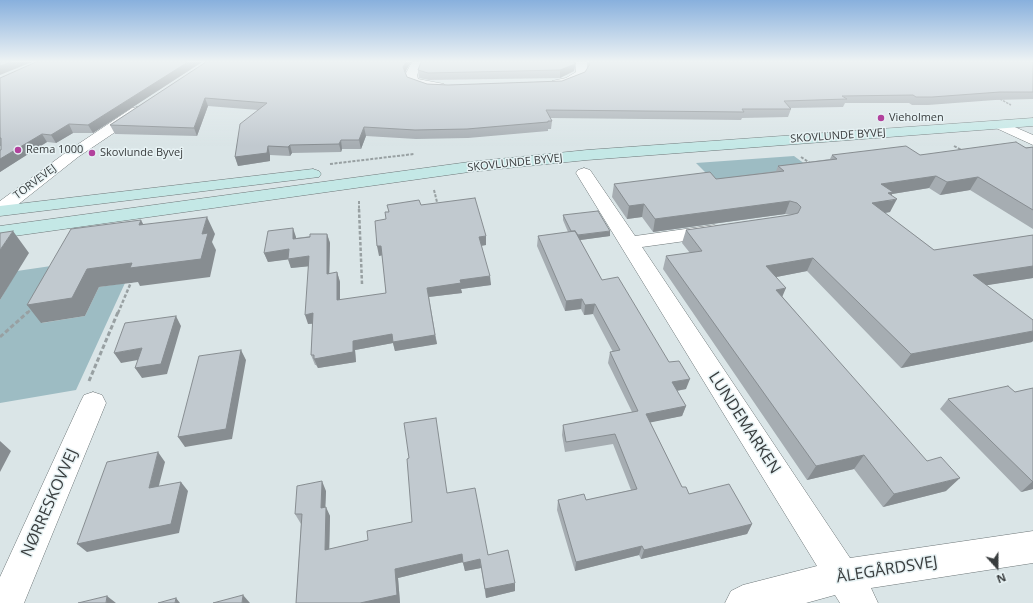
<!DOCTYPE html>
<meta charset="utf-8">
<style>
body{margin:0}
#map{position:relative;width:1033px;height:603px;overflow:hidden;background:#dae5e7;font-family:"Open Sans",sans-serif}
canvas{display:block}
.north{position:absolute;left:977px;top:547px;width:40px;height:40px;-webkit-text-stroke:3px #e7f2f4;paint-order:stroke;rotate:159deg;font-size:11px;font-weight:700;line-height:16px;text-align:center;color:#393d3e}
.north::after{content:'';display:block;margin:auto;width:14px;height:18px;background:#393d3e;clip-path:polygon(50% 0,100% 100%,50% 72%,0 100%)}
</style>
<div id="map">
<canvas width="1033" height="603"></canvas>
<div class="north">N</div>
</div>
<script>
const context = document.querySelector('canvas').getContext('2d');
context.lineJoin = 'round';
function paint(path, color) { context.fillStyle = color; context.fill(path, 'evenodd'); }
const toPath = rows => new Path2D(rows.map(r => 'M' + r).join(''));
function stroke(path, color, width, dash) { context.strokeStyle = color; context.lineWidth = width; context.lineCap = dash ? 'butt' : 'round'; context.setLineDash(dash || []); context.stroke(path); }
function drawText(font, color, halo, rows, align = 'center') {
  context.font = font + ' "Open Sans",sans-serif'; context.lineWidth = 3; context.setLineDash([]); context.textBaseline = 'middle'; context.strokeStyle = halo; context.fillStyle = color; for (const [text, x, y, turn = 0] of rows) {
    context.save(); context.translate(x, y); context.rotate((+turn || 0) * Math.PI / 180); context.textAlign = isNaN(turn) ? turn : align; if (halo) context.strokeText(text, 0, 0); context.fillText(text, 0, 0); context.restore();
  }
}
const green = toPath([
 [794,156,813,170,722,189,696,163],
 [51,266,42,323,85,316,99,287,125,283,76,390,0,403,0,300,17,271]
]);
const pathFar3 = toPath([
 [1000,99,1011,105]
]);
const pathFar2 = toPath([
 [954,146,963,151],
 [801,157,810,163],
 [330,164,414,154],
 [434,190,438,206],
 [359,201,359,210]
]);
const pathFar1 = toPath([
 [359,209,362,284],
 [27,313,32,309],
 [118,313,132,280]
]);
const path = toPath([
 [0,337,28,312],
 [89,381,118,312]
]);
const minor = toPath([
 [412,62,423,62,417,75,418,79,444,84,446,87,444,90,428,90,409,84,405,75,412,62],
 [576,62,587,62,588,72,584,78,574,84,556,88,552,87,550,84,552,81,566,78,576,72,576,62],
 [1001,121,1033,135,1033,145,996,128,994,125,996,122,1001,121],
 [584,168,590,170,635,236,714,225,721,227,723,231,721,235,714,237,642,247,850,558,1033,531,1033,563,871,588,878,603,840,603,835,595,806,603,725,603,731,591,743,585,817,566,576,173,578,170,584,168],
 [93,392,102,395,106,403,24,603,0,603,0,577,80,403,84,395,93,392]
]);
const tertiary = toPath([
 [137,107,142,108,144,111,142,114,78,157,6,214,0,215,0,201,68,151,132,108,137,107]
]);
const secondary = toPath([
 [1033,118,1033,126,587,160,469,172,0,238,0,226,469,162,587,150,1033,118],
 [313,169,319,171,321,174,319,177,0,216,0,206,313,169]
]);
const wall = toPath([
 [36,62,202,62,93,133,73,133,56,143,47,142,0,172,0,150,1,150,1,146,0,146,0,78],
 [206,62,411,62,405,72,407,77,427,84,448,85,562,81,585,72,588,67,587,62,1033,62,1033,99,995,100,928,105,912,105,909,103,845,103,843,107,790,108,791,109,788,117,742,118,741,120,550,118,552,121,551,129,548,129,548,131,468,138,416,139,366,136,361,149,342,149,341,152,292,153,290,156,270,155,270,161,238,166,235,157,258,110,208,106,197,136,115,134,110,125],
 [421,62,576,62,574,71,560,78,429,80,419,78,418,70],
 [1033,147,1033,229,970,190,940,195,929,188,892,194,892,195,890,212,885,213,934,250,1033,235,1033,278,986,285,1032,342,901,368,807,271,776,277,782,296,946,491,883,507,854,469,807,480,663,269,666,256,690,253,682,243,686,230,791,215,785,214,653,232,642,217,627,219,612,197,614,184,716,179,776,171,778,166,830,159,832,155,920,155],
 [421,205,486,236,486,245,481,246,491,285,461,289,462,293,429,297,437,344,395,351,393,343,355,350,356,362,318,368,316,365,315,365,311,355,313,324,308,324,308,266,291,268,288,259,268,262,264,253,296,237,296,238,327,234,330,243,329,274,337,272,340,282,340,300,386,293,382,255,379,256,386,219],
 [563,215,610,236,580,240,602,280,669,362,686,389,677,391,686,406,682,416,650,422,682,487,689,494,752,524,747,534,641,559,639,555,575,571,557,510,558,500,586,500,631,490,613,444,565,452,562,435,563,425,632,412,608,363,610,352,613,352,593,314,584,315,581,309,565,311,537,246,538,236,568,232,563,220],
 [1033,388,1033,489,1021,492,940,409,948,399,1015,392],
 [326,491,325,507,330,516,329,549,368,540,412,522,447,493,488,555,515,591,486,598,481,568,465,571,463,562,398,578,400,603,296,603,301,524,295,514]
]);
const shadedWall = toPath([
 [11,62,32,62,0,75,0,66],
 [188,62,202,62,93,133,88,125],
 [406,62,411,62,404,74,403,67],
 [575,62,576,62,574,71,560,78,560,70],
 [205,98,208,106,197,136,194,128],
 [69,124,73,133,56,143,51,135],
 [364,127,366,136,361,149,359,140],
 [42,134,47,142,0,172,0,159],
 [341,140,342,149,341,152,339,144],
 [290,145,292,153,290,156,288,147],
 [268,146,270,155,270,161,238,166,235,157],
 [936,176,929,188,892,194,889,201,897,199,890,212,865,216,881,184],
 [978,177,970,190,940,195,947,182],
 [790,201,785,214,653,232,655,219],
 [644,204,642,217,627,219,629,206],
 [207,217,215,234,212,242,216,250,210,277,140,286,138,282,99,287,85,316,41,323,27,305,87,269,202,234],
 [141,220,150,237,139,225],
 [293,228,296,237,296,248,293,239],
 [13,231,29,253,0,300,0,250],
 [610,231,610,236,573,241,574,236],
 [327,234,330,243,329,283,327,274],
 [486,236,486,245,479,246,479,237],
 [377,246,381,246,383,255,379,256],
 [289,249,292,259,268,262,264,253],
 [309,256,312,266,291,268,288,259],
 [813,258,807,271,761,280,766,266],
 [1033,266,1033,278,963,289,973,275],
 [337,272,340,282,340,310,337,300],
 [490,276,491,285,461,289,462,293,428,297,427,288,460,280],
 [786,288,780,302,776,290],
 [582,299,581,309,565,311,566,301],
 [595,304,593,314,584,315,585,305],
 [313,313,316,323,308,324,305,315],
 [176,316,181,326,167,374,142,378,135,368],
 [1033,331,1033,341,1032,342,901,368,911,354],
 [392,334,435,335,437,344,395,351,393,343,355,350,356,362,318,368,314,359,353,341],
 [142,348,149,358,121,363,114,353],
 [241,350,246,360,232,439,185,447,178,437],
 [690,379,686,389,669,392,672,382],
 [686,406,682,416,643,424,646,414],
 [0,441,11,451,0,472],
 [158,452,165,462,156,497,149,488],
 [864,455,854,469,807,480,816,466],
 [960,478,946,491,883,507,894,494],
 [322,481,326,491,325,517,321,508],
 [181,482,188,491,179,533,87,552,77,544],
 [1032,482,1033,482,1033,489,1021,492],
 [326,507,330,516,329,559,325,550],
 [752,524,747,534,641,559,644,550],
 [642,546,639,555,575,571,576,562],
 [462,554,463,562,398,578,400,603,360,603,395,569],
 [480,559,481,568,465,571,463,563],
 [515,583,515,591,486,598,485,589],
 [243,595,250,603,242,603],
 [107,596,116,603,106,603],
 [176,598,180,603,175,603]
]);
const building = toPath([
 [0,62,11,62,0,66,0,62],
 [36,62,188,62,88,125,69,124,51,135,42,134,0,159,0,150,1,150,1,138,0,138,0,78,36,62],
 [206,62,406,62,403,67,407,77,427,84,448,85,562,81,585,72,590,64,589,62,1033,62,1033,92,1000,92,932,97,916,97,913,95,842,96,847,99,784,101,791,109,742,109,744,112,546,110,552,121,548,121,548,122,467,129,415,130,364,127,359,140,341,140,339,144,290,145,288,147,268,146,267,153,235,157,240,124,267,103,205,98,194,128,110,125,206,62],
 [421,62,575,62,575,64,560,70,428,73,418,70,421,62],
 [1016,142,1026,148,1033,147,1033,210,978,177,947,182,936,176,881,184,893,192,888,193,897,199,872,203,934,250,1033,235,1033,266,973,275,1033,320,1033,331,911,354,813,258,766,266,786,288,776,290,927,461,941,457,960,478,894,494,864,455,816,466,666,256,702,251,686,230,790,215,798,213,801,207,797,203,790,201,655,219,644,204,629,206,614,184,710,172,716,179,784,171,778,166,837,159,832,155,906,146,920,155,1016,142],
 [475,198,486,236,479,237,490,276,460,280,461,283,427,288,435,335,393,342,392,334,353,341,353,352,314,359,314,355,311,355,313,313,305,315,309,256,288,259,289,249,264,253,268,231,293,228,293,239,310,237,310,234,327,234,327,274,337,272,337,300,386,293,381,246,377,246,375,221,386,219,385,212,389,212,387,205,419,200,421,205,475,198],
 [598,211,610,231,578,235,575,231,571,231,563,215,598,211],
 [207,217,202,234,208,233,201,259,130,268,132,263,87,269,72,298,27,305,71,229,141,220,139,225,207,217],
 [13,231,0,250,0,233,13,231],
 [575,231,602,280,618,277,669,362,679,361,690,379,672,382,686,406,646,414,682,487,686,487,689,494,729,484,752,524,644,550,642,546,576,562,558,500,584,494,586,500,637,489,615,434,566,442,563,425,638,411,610,352,620,350,595,304,585,305,582,299,566,301,538,236,575,231],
 [176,316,161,364,135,368,142,348,114,353,125,323,176,316],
 [241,350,226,429,178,437,199,356,241,350],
 [1008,386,1015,392,1033,388,1033,482,948,399,1008,386],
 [436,418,447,493,475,488,488,555,508,550,515,583,485,589,480,559,463,563,462,554,395,569,397,595,360,603,296,603,302,514,295,514,297,486,322,481,321,508,326,507,325,550,368,540,367,531,412,522,407,459,409,458,404,423,436,418],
 [158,452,149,488,181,482,171,524,77,544,107,462,158,452],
 [243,595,242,603,213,603,243,595],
 [107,596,106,603,78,603,107,596],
 [176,598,175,603,158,603,176,598]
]);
const markers = [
 [881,118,4,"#b2419c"],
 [18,150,4,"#b2419c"],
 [92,153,4,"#b2419c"]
];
const farPoinames = [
 ["Vieholmen",889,118],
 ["Rema 1000",26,150],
 ["Skovlunde Byvej",100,153]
];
const farStreetnames = [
 ["SKOVLUNDE BYVEJ",838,136,-4],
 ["SKOVLUNDE BYVEJ",515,163,-6],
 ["TORVEVEJ",35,182,-37]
];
const nearStreetnames = [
 ["LUNDEMARKEN",744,423,57],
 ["NØRRESKOVVEJ",50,503,-66],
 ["ÅLEGÅRDSVEJ",887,570,-9]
];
paint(green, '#9dbcc3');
stroke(minor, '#6e7779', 1);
stroke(tertiary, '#6e7779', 1);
stroke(secondary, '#6e7779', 1);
stroke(pathFar3, '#98a0a2', 1.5, [2.5, 1]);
stroke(pathFar2, '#98a0a2', 2, [3, 1.5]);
stroke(pathFar1, '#98a0a2', 2.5, [3.5, 2]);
stroke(path, '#98a0a2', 3, [4.5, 2.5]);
paint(minor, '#fff');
paint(tertiary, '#fff');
paint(secondary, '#c4e8e6');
paint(wall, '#a6adb2');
paint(shadedWall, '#878d91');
paint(building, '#c1c9cf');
stroke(building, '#878d91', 1);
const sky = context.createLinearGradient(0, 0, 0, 146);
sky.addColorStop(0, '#88b0dd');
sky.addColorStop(0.42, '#eef3f4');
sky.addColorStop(1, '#eef3f400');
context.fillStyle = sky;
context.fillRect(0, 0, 1033, 146);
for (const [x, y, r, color] of markers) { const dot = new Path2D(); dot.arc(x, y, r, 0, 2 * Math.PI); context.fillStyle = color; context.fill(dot); stroke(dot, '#e7f2f4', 1.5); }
drawText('11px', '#393d3e', '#e7f2f4', farPoinames, 'left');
drawText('11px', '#393d3e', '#e7f2f4', farStreetnames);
drawText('16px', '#393d3e', '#e7f2f4', nearStreetnames);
</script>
